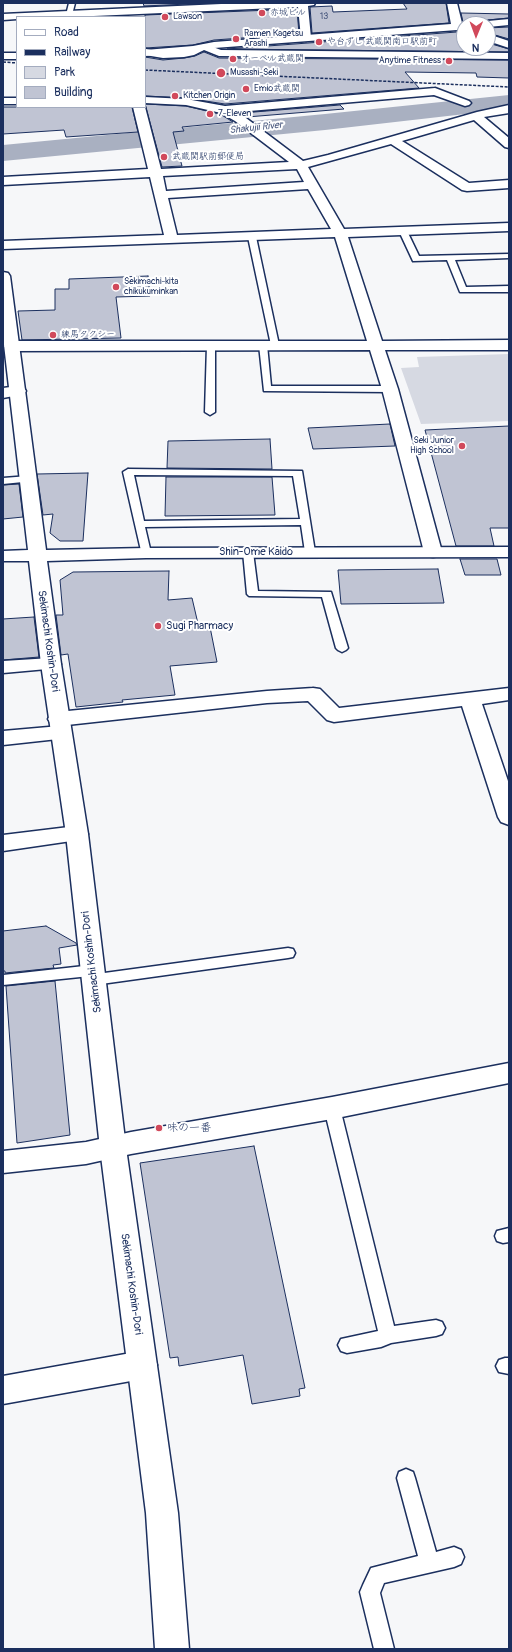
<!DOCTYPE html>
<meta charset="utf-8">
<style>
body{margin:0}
#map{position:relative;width:512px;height:1652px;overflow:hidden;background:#f6f7f9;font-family:Pangolin,sans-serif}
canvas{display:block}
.frame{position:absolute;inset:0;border:4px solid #1b2f5e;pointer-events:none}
.legend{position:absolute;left:16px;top:16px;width:130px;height:92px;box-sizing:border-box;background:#fff;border:1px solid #a4acbf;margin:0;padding:5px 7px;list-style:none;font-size:12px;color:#1b2f5e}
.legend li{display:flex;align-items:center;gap:8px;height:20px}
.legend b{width:20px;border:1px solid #a4acbf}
.north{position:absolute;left:456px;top:16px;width:40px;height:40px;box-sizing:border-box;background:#fff;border:1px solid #a4acbf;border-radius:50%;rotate:181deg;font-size:11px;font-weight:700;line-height:16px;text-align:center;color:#1b2f5e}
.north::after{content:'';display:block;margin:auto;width:14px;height:18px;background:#d1495b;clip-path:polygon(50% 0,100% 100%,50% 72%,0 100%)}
</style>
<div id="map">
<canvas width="512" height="1652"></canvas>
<div class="frame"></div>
<ul class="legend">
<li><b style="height:5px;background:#fff"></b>Road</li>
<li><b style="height:5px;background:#1b2f5e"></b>Railway</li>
<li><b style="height:11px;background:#d6d9e2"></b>Park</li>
<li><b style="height:11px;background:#c0c4d3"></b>Building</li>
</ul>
<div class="north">N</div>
</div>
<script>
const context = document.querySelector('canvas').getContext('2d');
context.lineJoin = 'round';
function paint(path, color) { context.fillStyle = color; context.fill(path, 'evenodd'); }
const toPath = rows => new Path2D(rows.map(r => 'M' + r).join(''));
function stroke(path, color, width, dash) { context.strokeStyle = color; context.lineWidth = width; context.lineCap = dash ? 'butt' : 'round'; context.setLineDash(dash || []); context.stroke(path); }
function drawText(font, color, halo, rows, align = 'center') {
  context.font = font + ' Pangolin,"Klee One",sans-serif'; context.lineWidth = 4; context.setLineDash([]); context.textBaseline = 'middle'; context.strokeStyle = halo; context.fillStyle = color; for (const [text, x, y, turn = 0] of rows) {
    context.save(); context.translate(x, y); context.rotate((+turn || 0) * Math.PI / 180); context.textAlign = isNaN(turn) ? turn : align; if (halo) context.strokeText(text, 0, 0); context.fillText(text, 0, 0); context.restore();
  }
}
const green = toPath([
 [509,354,509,421,421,424,401,368,419,367,417,357]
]);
const river = toPath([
 [509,95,509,109,325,130,3,161,3,145,325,114,509,95]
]);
const building = toPath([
 [143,3,210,3,144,6,143,3],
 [403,3,446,3,449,23,312,33,310,7,332,6,333,12,407,9,403,3],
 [297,9,299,34,214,40,193,45,145,48,145,15,297,9],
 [461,13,509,14,509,18,488,20,482,24,469,24,463,22,461,13],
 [509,27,509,39,488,33,488,28,509,27],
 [457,32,464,33,464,48,488,48,488,43,509,49,509,52,227,49,457,32],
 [204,52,219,58,509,60,509,78,477,77,476,73,405,72,419,88,225,104,186,98,145,96,145,57,163,60,184,58,195,56,204,52],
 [145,104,186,106,220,114,233,122,182,127,184,131,173,132,182,166,162,167,145,104],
 [340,105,344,109,247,117,242,113,340,105],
 [3,107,132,107,138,132,66,137,64,130,3,134,3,107],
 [148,276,150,296,116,297,121,338,22,340,18,311,55,310,55,289,69,289,69,279,148,276],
 [390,424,395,446,313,449,308,428,390,424],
 [509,426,509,528,490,528,494,546,456,546,425,430,509,426],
 [270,439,272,469,167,468,168,441,270,439],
 [88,473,83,541,60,541,50,533,53,514,43,515,37,474,88,473],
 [166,477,272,477,275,515,165,516,166,477],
 [19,484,23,517,3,519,3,485,19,484],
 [460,559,497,559,501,575,465,575,460,559],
 [438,569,444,603,341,604,338,570,438,569],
 [169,571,168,600,192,598,199,628,210,627,217,662,170,666,175,695,122,700,123,702,76,707,68,654,61,655,56,615,63,615,60,580,73,572,169,571],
 [34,617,39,657,3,660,3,619,34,617],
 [46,926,76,943,77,945,59,948,61,964,53,965,54,968,5,973,5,971,3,971,3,931,46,926],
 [55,981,70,1135,17,1143,6,986,55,981],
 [254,1146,305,1388,299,1389,300,1396,252,1404,243,1355,179,1366,178,1357,170,1358,140,1163,254,1146]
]);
const lane = toPath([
 [69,3,75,3,73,11,74,15,70,15,67,11,69,3],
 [400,229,406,229,407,231,419,256,509,254,509,258,455,260,466,287,509,286,509,292,460,292,447,260,413,261,399,231,400,229],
 [249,235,255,235,256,237,279,345,275,348,271,345,248,237,249,235],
 [211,342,215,345,215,412,210,415,205,412,207,345,211,342],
 [263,342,267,345,271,386,390,386,395,389,390,392,264,391,259,345,263,342],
 [128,469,302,471,315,552,310,555,305,552,301,525,145,527,151,553,150,555,142,555,123,472,128,469],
 [134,475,293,476,300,519,144,521,134,475],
 [29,476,33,477,34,479,33,481,3,484,3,478,29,476],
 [248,549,253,552,258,591,331,592,348,648,346,650,342,652,338,650,336,648,322,597,249,596,247,594,243,552,248,549],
 [288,948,293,949,295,953,293,957,288,958,94,985,89,984,87,980,90,976,3,985,3,975,93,965,98,966,100,970,97,974,288,948],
 [332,1102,337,1104,340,1108,394,1326,436,1320,442,1322,445,1328,442,1334,436,1336,391,1343,381,1347,347,1353,341,1351,338,1345,341,1339,378,1331,324,1108,327,1104,332,1102],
 [509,1228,509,1242,503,1243,497,1241,495,1236,497,1231,509,1228],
 [505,1358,509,1358,509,1374,499,1372,496,1366,499,1360,505,1358],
 [406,1469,413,1472,415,1478,436,1552,454,1547,461,1550,464,1557,461,1564,454,1567,384,1583,380,1593,394,1649,374,1649,360,1592,363,1585,371,1568,418,1556,397,1478,399,1472,406,1469]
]);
const street = toPath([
 [243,3,315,3,314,5,308,6,311,38,306,41,301,38,298,7,71,17,17,17,17,19,3,20,3,14,243,3],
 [205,44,221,50,509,53,509,59,219,56,204,50,194,55,184,57,163,58,145,55,146,49,163,52,184,51,205,44],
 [3,53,17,53,17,59,3,59,3,53],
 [435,88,469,101,471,103,469,105,465,106,434,95,238,112,303,161,328,155,477,112,509,105,509,113,484,117,509,138,509,148,505,147,474,120,402,141,469,183,509,180,509,188,467,191,462,190,391,144,308,167,344,229,509,223,509,231,348,237,382,341,509,340,509,350,385,350,398,389,442,552,439,556,433,557,427,556,424,552,382,389,370,350,12,351,7,349,4,346,7,343,12,341,367,341,335,237,3,249,3,241,164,235,150,177,3,185,3,177,148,169,133,107,145,107,161,169,289,162,235,121,221,113,186,105,145,103,145,97,186,99,225,106,435,88],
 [297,169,304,182,166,191,163,176,297,169],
 [308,189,331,229,177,235,168,198,308,189],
 [3,98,17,98,17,104,3,104,3,98],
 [18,386,24,388,26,391,24,394,3,398,3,388,18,386],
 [51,658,58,660,61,664,58,668,3,673,3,661,51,658],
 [313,688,320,689,339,708,509,688,509,700,482,704,509,784,509,825,501,822,498,817,462,706,334,722,327,720,308,701,267,703,58,726,51,724,48,719,51,714,58,712,267,691,313,688],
 [60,726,67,728,70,733,67,738,3,745,3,731,60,726],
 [77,826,85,829,88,834,85,839,3,851,3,835,77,826],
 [509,1063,509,1083,332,1119,131,1154,86,1164,3,1173,3,1151,86,1142,131,1132,332,1097,509,1063],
 [142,1351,153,1355,157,1365,153,1375,142,1379,3,1404,3,1376,142,1351]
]);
const secondary = toPath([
 [447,3,457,3,462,23,468,24,464,24,464,32,457,30,214,48,193,52,145,56,145,50,193,46,214,42,451,24,447,3],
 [509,19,509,25,488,27,488,24,483,24,488,21,509,19],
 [488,34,509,41,509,48,488,41,488,34],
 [3,272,8,273,10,276,46,550,146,548,509,547,509,557,146,558,47,561,61,664,88,834,126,1148,178,1513,189,1649,155,1649,146,1513,100,1148,66,834,41,664,29,561,3,561,3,551,28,550,3,336,3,272]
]);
const rail = toPath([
 [3,62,17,63],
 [145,70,509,87]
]);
const markers = [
 [262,13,4,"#d1495b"],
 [165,17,4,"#d1495b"],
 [236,39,4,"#d1495b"],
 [319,42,4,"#d1495b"],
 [233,59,4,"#d1495b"],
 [449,61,4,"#d1495b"],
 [221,73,5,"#d1495b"],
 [246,89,4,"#d1495b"],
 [175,96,4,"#d1495b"],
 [210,114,4,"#d1495b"],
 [164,157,4,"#d1495b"],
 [116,287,4,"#d1495b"],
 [53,335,4,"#d1495b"],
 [462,446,4,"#d1495b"],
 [158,626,4,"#d1495b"],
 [159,1128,4,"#d1495b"]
];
const farPoinames = [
 ["赤城ビル",270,13],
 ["Lawson",173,17],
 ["Ramen Kagetsu",244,34],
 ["Arashi",244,44],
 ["や台ずし 武蔵関南口駅前町",327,42],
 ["オーベル武蔵関",241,59],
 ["Anytime Fitness",441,61,"right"],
 ["Musashi-Seki",230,73],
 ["Emio武蔵関",254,89],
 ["Kitchen Origin",183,96],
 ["7-Eleven",218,114],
 ["武蔵関駅前郵便局",172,157],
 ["Sekimachi-kita",124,282],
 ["chikukuminkan",124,292],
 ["練馬タクシー",61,335],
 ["Seki Junior",454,441,"right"],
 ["High School",454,451,"right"]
];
const numberNames = [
 ["13",324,17]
];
const farWaternames = [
 ["Shakujii River",256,128,-6]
];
const streetNames = [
 ["Shin-Ome Kaido",256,552],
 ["Sekimachi Koshin-Dori",48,641,82],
 ["Sekimachi Koshin-Dori",92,962,-97],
 ["Sekimachi Koshin-Dori",131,1284,82]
];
const poiNames = [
 ["Sugi Pharmacy",166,626],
 ["味の一番",167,1128]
];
paint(green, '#d6d9e2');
paint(river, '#a9b0c1');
paint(building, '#c0c4d3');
stroke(building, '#1b2f5e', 1);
stroke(lane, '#1b2f5e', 3);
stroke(street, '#1b2f5e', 3);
stroke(secondary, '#1b2f5e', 3);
paint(lane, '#fff');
paint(street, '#fff');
paint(secondary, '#fff');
stroke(rail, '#1b2f5e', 1.5, [3, 1.5]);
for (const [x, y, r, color] of markers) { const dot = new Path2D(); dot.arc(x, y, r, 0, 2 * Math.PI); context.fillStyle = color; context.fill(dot); stroke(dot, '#fff', 1.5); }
drawText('9px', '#1b2f5e', '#fff', farPoinames, 'left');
drawText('9px', '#44547b', null, numberNames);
drawText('italic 10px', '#4d5c81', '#fff', farWaternames);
drawText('11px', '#1b2f5e', '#fff', streetNames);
drawText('11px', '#1b2f5e', '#fff', poiNames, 'left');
</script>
